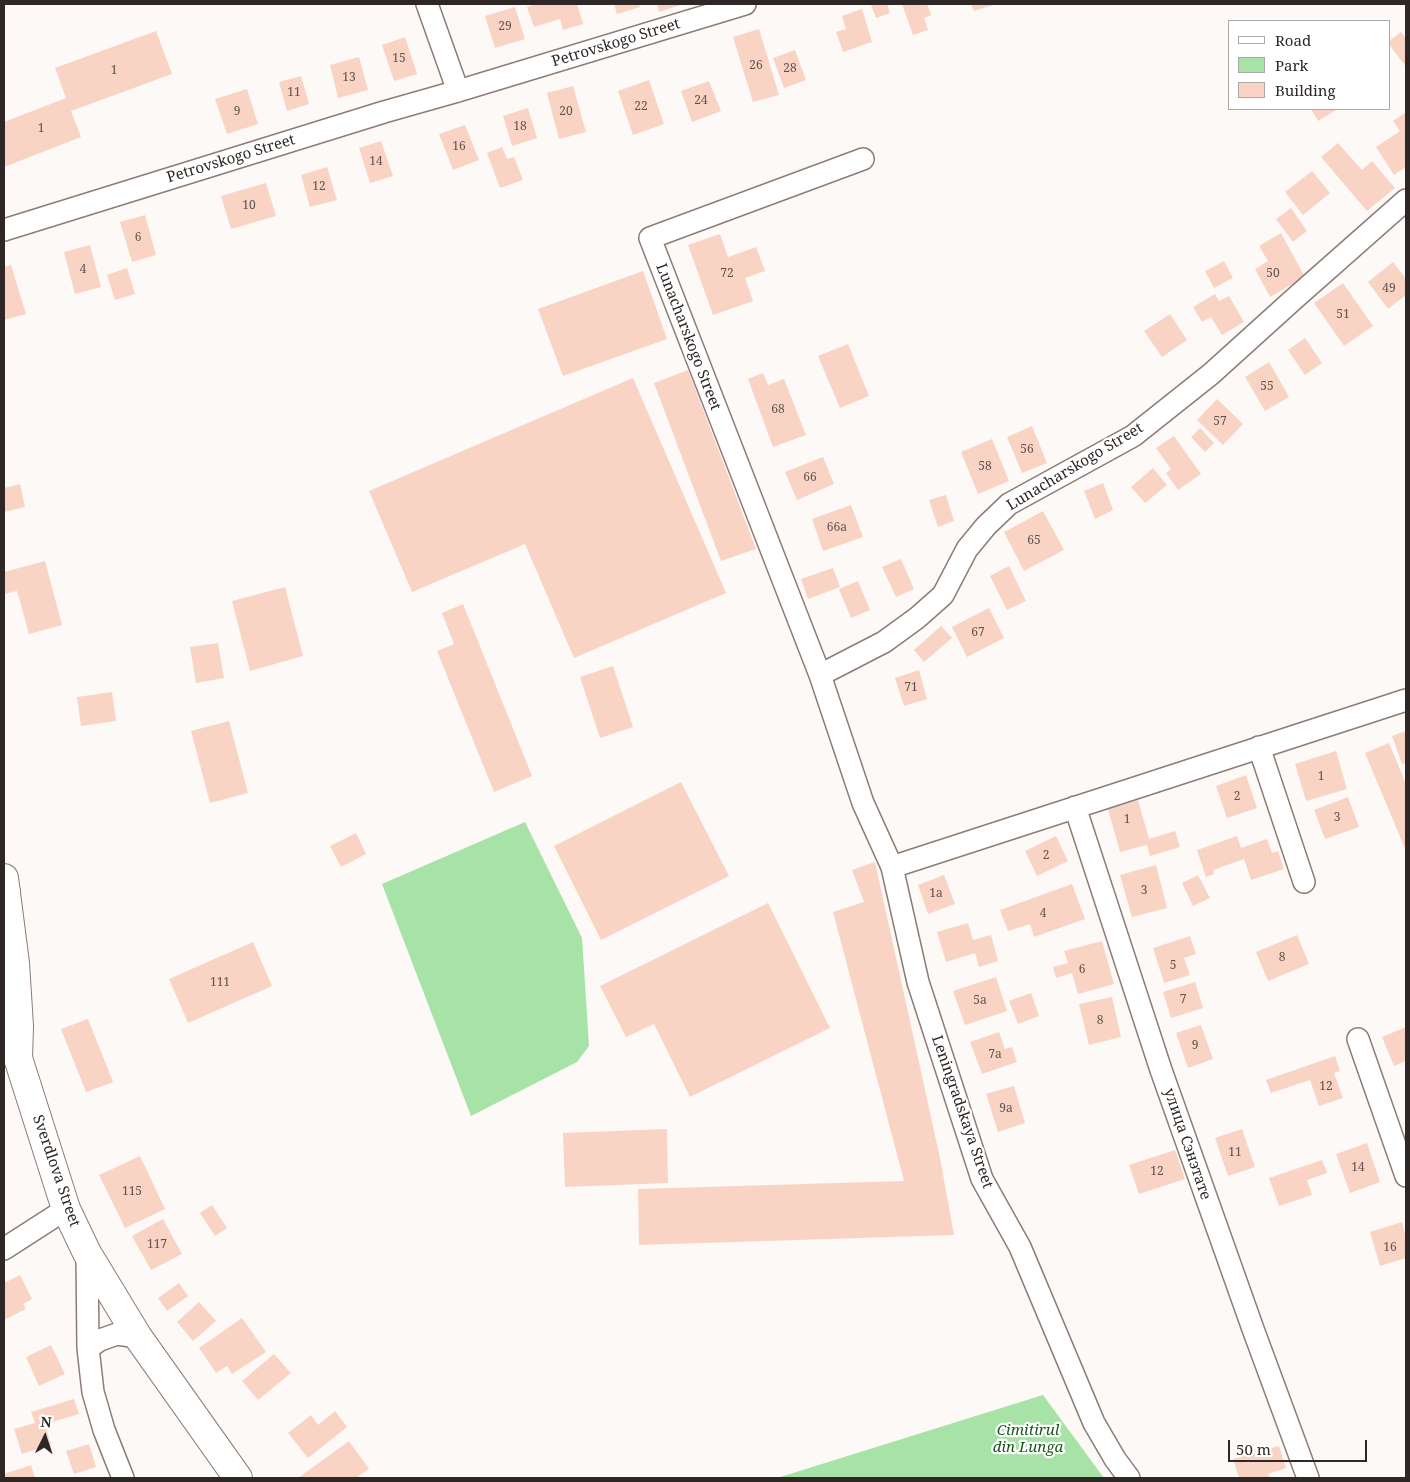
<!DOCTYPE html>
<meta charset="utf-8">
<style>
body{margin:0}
#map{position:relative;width:1410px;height:1482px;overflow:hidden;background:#fcf9f7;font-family:"Noto Serif",serif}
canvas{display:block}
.frame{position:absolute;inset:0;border:5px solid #2e2725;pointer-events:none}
.legend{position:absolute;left:1228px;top:20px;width:162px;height:90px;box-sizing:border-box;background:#fff;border:1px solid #aba9a8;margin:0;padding:6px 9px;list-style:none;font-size:15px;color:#2e2725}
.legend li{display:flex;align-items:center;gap:10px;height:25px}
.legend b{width:25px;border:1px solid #aba9a8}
.north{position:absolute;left:20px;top:1412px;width:50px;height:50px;-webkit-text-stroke:4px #fff;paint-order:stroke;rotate:4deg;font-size:14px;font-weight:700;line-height:20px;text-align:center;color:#2e2725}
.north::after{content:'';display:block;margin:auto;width:18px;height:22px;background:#2e2725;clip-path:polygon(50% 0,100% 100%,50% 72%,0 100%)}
.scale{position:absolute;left:1228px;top:1440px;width:139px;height:22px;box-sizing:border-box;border:2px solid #2e2725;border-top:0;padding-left:6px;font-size:15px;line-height:18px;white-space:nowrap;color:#2e2725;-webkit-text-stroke:4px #fff;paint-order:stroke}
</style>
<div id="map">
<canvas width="1410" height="1482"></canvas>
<div class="frame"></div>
<ul class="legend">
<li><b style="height:6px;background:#fff"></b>Road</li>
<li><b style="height:14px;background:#a7e2a6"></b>Park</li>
<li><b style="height:14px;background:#f9d4c5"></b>Building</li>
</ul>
<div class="north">N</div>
<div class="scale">50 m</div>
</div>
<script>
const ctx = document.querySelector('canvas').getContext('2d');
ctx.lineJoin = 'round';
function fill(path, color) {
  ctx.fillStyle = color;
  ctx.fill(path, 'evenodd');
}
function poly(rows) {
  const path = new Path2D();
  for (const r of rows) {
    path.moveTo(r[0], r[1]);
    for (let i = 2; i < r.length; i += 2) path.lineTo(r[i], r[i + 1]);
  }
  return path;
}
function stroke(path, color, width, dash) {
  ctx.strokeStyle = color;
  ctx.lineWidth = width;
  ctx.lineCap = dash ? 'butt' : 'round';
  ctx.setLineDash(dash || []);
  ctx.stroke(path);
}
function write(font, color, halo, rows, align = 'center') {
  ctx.font = font + ' "Noto Serif",serif';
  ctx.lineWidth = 4.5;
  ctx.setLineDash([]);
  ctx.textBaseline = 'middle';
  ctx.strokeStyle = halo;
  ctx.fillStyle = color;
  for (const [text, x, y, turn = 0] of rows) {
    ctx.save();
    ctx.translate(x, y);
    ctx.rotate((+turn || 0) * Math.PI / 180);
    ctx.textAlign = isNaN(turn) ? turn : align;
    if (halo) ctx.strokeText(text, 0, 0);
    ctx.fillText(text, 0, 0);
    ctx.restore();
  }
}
const green = poly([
 [525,822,582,938,589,1046,577,1062,471,1116,382,884],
 [1043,1395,1104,1478,777,1478,902,1439]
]);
const building = poly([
 [536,4,577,4,583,24,563,30,560,19,534,27,527,7],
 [614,4,639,4,640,7,617,14],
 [657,4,684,4,659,12],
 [875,4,887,4,890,13,876,18,871,5],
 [902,4,927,4,931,15,924,18,928,30,913,35],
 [971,4,997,4,974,11],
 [515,7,525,39,495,48,485,16],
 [862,9,872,42,843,52,836,32,846,29,842,16],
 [759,29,779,95,753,102,733,37],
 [156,31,172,74,71,111,81,137,4,167,4,122,66,98,55,68],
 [1401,32,1406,38,1406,67,1389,44,1389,41],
 [405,37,417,74,394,81,382,45],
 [795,50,806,80,784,88,773,58],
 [359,57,368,90,338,98,330,65],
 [301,76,309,104,287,111,279,82],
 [649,80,664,124,633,135,618,91],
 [709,81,721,111,692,122,681,91],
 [573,86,586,132,559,139,547,93],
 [247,89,258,124,227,134,215,99],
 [528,108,537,138,512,146,503,116],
 [1311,109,1338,109,1318,121],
 [1406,112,1406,167,1394,175,1376,147,1400,131,1393,121],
 [465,125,479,160,453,170,439,134],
 [381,141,393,176,370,183,359,148],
 [1338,143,1362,170,1372,161,1395,188,1367,211,1321,157],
 [502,147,507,159,514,157,523,180,500,188,487,153],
 [327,167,337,200,310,207,301,175],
 [1312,171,1330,193,1303,215,1285,192],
 [266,183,276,216,231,229,221,196],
 [1291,208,1307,231,1293,242,1276,219],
 [145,215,156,255,132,262,120,222],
 [1281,233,1305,277,1270,297,1255,269,1268,261,1259,246],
 [720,234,728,257,756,247,765,271,745,278,753,301,713,315,688,245],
 [90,245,101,287,75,294,64,252],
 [1224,261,1233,278,1214,288,1205,271],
 [1393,262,1406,279,1406,295,1388,309,1368,282],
 [11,265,26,314,4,320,4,267],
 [127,268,135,294,115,300,107,275],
 [643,271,667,339,563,376,538,309],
 [1343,283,1373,326,1344,346,1314,303],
 [1215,294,1219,301,1229,296,1244,322,1222,335,1211,317,1202,322,1193,307],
 [1170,314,1187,340,1162,357,1144,331],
 [1305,338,1322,363,1305,375,1288,350],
 [848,344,869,396,840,408,818,356],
 [1269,362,1289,397,1265,411,1245,377],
 [688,370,756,549,721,561,654,383],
 [763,373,768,385,784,379,806,435,773,447,748,379],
 [633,378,726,593,574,658,525,544,412,592,369,491],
 [1217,399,1243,424,1223,445,1197,420],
 [1032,426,1047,463,1022,473,1007,437],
 [1200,428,1214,443,1205,452,1191,437],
 [1174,436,1201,474,1178,490,1166,473,1171,469,1156,448],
 [992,439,1009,481,978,494,961,452],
 [823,457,834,484,797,500,785,472],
 [1153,468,1167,485,1145,503,1131,487],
 [1103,483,1113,510,1095,519,1084,491],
 [20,484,25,507,4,512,4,488],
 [946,495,954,521,938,527,929,500],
 [851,505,863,537,823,551,812,519],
 [1043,511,1064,550,1024,571,1004,532],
 [901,559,914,589,896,597,882,567],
 [45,561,62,625,29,634,17,591,4,594,4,572],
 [1009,566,1026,601,1007,610,990,576],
 [833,568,840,587,808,599,801,579],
 [858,581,870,610,851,618,839,589],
 [285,587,303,656,250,671,232,601],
 [463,604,532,776,494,792,437,651,454,644,442,613],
 [989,608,1004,638,967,657,952,627],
 [941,626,952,638,924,662,914,650],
 [218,643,224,678,196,683,190,647],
 [613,666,633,727,600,738,580,677],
 [919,670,927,699,904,706,895,678],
 [112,692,116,721,81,726,77,697],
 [229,721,248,793,210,803,191,731],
 [1406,731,1406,763,1402,764,1392,736],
 [1389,743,1406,784,1406,851,1365,753],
 [1336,751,1347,789,1306,801,1295,764],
 [1246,775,1257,808,1227,818,1216,786],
 [681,782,729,876,601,940,554,846],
 [1348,797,1359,827,1325,839,1314,810],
 [1138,800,1149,839,1175,831,1180,847,1150,856,1147,845,1120,852,1108,809],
 [356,833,366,854,341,867,330,846],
 [1056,836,1068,861,1037,876,1025,851],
 [1237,836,1241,848,1267,839,1272,853,1278,851,1284,869,1251,880,1244,859,1213,870,1214,874,1206,877,1197,850],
 [875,862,940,1158,954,1235,639,1245,638,1189,904,1181,833,912,864,902,852,870],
 [1156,865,1167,908,1132,917,1120,875],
 [944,875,955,904,928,914,918,885],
 [1198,875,1210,898,1193,906,1182,883],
 [1072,884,1085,919,1034,937,1030,924,1008,931,1000,910],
 [768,903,830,1028,690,1097,654,1024,626,1037,600,986],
 [968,923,973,940,991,935,998,961,979,967,975,953,946,962,937,932],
 [1297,935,1309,964,1268,981,1256,952],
 [1190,936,1196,954,1184,958,1190,975,1164,983,1153,948],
 [1102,941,1114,984,1078,994,1072,973,1056,978,1053,967,1068,963,1064,951],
 [253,942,272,986,188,1023,169,979],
 [996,977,1007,1011,965,1025,953,991],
 [1195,982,1203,1008,1171,1018,1163,992],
 [1031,993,1039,1016,1018,1024,1009,1001],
 [1112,997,1121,1037,1089,1045,1079,1004],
 [88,1019,113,1082,86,1092,61,1029],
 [1201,1025,1213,1059,1188,1068,1176,1033],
 [1406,1027,1406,1061,1394,1066,1382,1037],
 [999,1032,1005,1049,1012,1047,1017,1062,982,1074,970,1042],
 [1335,1056,1340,1071,1334,1073,1343,1098,1319,1106,1310,1080,1271,1093,1266,1080],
 [1014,1086,1025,1123,998,1132,986,1094],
 [667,1129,668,1183,565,1187,563,1133],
 [1242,1129,1255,1167,1228,1176,1215,1138],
 [1367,1143,1380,1182,1350,1193,1336,1154],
 [1175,1150,1185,1179,1139,1194,1129,1165],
 [140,1156,165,1209,125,1228,99,1175],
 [1322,1160,1327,1173,1307,1180,1312,1195,1279,1206,1269,1178],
 [212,1205,227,1228,215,1236,200,1213],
 [163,1219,182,1254,151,1270,132,1236],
 [1402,1222,1406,1238,1406,1258,1380,1266,1370,1232],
 [20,1275,32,1299,23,1304,26,1309,4,1320,4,1283],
 [179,1283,188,1296,167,1311,158,1298],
 [199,1302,216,1321,193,1341,177,1322],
 [242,1318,266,1352,232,1374,227,1366,216,1373,199,1348],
 [51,1345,65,1374,39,1386,26,1357],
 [274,1354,291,1373,258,1400,242,1381],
 [74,1399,79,1414,45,1424,51,1445,22,1454,14,1429,35,1423,31,1412],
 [335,1411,347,1427,308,1458,288,1433,311,1415,318,1425],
 [349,1441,369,1469,356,1478,298,1478],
 [89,1444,96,1467,74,1474,66,1451],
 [1279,1446,1286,1468,1268,1474,1270,1478,1239,1478,1233,1459],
 [31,1465,35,1478,4,1478,4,1474]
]);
const street = poly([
 [427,4,458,91],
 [863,159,650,238,820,675,863,803,892,867,918,982,982,1179,1020,1247,1094,1423,1115,1459,1129,1478],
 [4,230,384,112,458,91,745,4],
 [820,675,884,642,917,618,943,595,967,549,986,526,1009,504,1133,436,1211,374,1294,299,1406,200],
 [1259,747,1304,882],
 [1075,807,1161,1070,1253,1329,1308,1478],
 [892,867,1406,700],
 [1358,1039,1406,1176],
 [4,1249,66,1209],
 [87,1253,88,1348,93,1392,104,1430,123,1478],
 [88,1348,100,1340,117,1334,138,1337]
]);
const secondary = poly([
 [4,878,15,963,19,1026,18,1058]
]);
const highway = poly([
 [4,893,6,892],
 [4,1023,18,1058,66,1209,87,1253,138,1337,238,1478]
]);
const numberNames = [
 ["29",505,27],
 ["15",399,59],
 ["26",756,66],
 ["28",790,69],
 ["1",114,71],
 ["13",349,78],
 ["11",294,93],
 ["24",701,101],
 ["22",641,107],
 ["9",237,112],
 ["20",566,112],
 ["18",520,127],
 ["1",41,129],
 ["16",459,147],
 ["14",376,162],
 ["12",319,187],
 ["10",249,206],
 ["6",138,238],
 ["4",83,270],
 ["72",727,274],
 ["50",1273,274],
 ["49",1389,289],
 ["51",1343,315],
 ["55",1267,387],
 ["68",778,410],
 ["57",1220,422],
 ["56",1027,450],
 ["58",985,467],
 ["66",810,478],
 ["66а",837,528],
 ["65",1034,541],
 ["67",978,633],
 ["71",911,688],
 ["1",1321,777],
 ["2",1237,797],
 ["3",1337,818],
 ["1",1127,820],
 ["2",1046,856],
 ["3",1144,891],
 ["1а",936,894],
 ["4",1043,914],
 ["8",1282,958],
 ["5",1173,966],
 ["6",1082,970],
 ["111",220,983],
 ["7",1183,1000],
 ["5а",980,1001],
 ["8",1100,1021],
 ["9",1195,1046],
 ["7а",995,1055],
 ["12",1326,1087],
 ["9а",1006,1109],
 ["11",1235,1153],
 ["14",1358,1168],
 ["12",1157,1172],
 ["115",132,1192],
 ["117",157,1245],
 ["16",1390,1248]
];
const streetNames = [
 ["Petrovskogo Street",616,43,-17],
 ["Petrovskogo Street",231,159,-17],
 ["Lunacharskogo Street",688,337,69],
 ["Lunacharskogo Street",1075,467,-31],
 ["Leningradskaya Street",962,1112,71],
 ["улица Сэнэтате",1187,1144,71],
 ["Sverdlova Street",56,1171,71]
];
const parkNames = [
 ["Cimitirul",1028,1431],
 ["din Lunga",1028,1448]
];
fill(green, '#a7e2a6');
fill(building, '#f9d4c5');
stroke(street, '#8d7c76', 24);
stroke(secondary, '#8d7c76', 30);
stroke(highway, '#8d7c76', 30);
stroke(street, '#fff', 21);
stroke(secondary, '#fff', 28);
stroke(highway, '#fff', 28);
write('12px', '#61524d', null, numberNames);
write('15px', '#2e2725', '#fff', streetNames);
write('italic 15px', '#145819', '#fff', parkNames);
</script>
